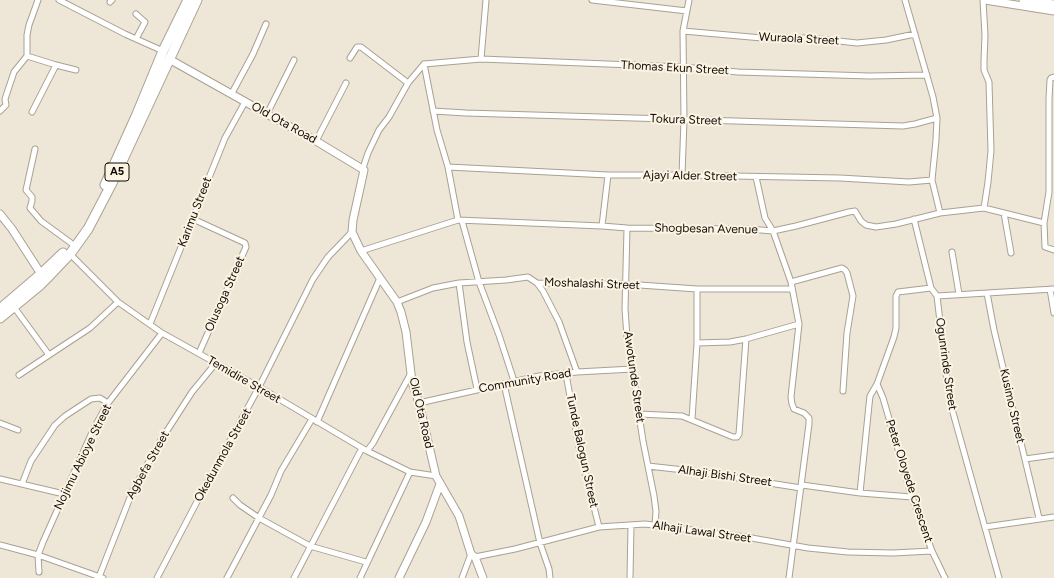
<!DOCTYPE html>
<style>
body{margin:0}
canvas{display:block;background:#eee6d6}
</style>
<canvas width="1054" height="578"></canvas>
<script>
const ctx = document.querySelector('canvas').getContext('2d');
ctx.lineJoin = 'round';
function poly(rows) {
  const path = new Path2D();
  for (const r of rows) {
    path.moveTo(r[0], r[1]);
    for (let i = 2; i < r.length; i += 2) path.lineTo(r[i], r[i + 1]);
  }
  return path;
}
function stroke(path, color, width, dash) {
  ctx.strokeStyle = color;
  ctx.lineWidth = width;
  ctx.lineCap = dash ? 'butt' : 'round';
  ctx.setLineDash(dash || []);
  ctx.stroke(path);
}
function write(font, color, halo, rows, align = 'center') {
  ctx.font = font + ' Figtree,sans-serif';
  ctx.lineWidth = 4;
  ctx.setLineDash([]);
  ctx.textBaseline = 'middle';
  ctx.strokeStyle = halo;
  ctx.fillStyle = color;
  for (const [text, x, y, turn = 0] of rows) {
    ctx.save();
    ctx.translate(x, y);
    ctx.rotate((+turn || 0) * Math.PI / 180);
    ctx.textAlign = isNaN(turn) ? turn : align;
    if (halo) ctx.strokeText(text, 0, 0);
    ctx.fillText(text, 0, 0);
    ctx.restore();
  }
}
const street = poly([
 [59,0,125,34,163,51],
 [592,0,687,11],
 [905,0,933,97,937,118,936,140,932,180,940,213],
 [983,0,985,35,984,61,984,70,989,82,991,151,988,182,984,208],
 [110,2,112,0],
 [683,31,762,38,811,38,857,43,886,40,915,34],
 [136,39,145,22,136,14],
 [27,56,56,65,76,70],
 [350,58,357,47,361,47,408,83],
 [481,59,486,0],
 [424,64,481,59,683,67,738,72,870,76,927,75],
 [424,64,437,130,448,167,458,220],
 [1054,77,1051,78,1050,80,1049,99,1049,192,1044,223,1045,247,1054,250],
 [232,93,253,54,266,24],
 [0,111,6,105,5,99,14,72,27,56,27,35,29,25,38,0],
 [433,111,466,113,903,126,915,124,937,118],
 [32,112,56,65],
 [267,114,294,60],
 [316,141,346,83],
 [35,149,26,190,32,197,32,201,30,208,41,221,71,243],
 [448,167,608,175,682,175,840,178,909,182,932,180],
 [363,168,368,153,379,130,389,117,408,83,424,64],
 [682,175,684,120,683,31,689,0],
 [756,177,765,218,773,231,791,282,799,324,791,397,792,404,794,409,804,413,809,418,809,424,789,578],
 [1004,213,1011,253],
 [193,219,245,243,246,247,199,353],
 [914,219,931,288,937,296,947,381,952,409,999,578],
 [462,221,479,282,499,335,514,381],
 [602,226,608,175],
 [627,228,625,309,627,337,633,369,637,402,643,441,654,496,656,511,655,526],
 [361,251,458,220,602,226,627,228,748,229,773,231,796,226,849,212,855,211,861,221,866,225,876,227,896,224,940,213,984,208,1044,223],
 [952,252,959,294],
 [70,254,118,302,162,333,259,387,367,451,410,472,436,476],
 [791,282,842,268,845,270,847,273,853,296,847,333,843,391],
 [459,283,467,342,477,389],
 [537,283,543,291,559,322,577,372],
 [1050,289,1054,313],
 [987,293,994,330,1039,518],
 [937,296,1054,289],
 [397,302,433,288,459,283,506,280,528,277,537,283,625,284,697,289,792,289],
 [14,307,49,355,90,328,118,302],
 [150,324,225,138,245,102],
 [697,343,730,342,746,339,799,324],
 [566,374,579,447,599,527],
 [19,375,49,355],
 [504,384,540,543,549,569,550,578],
 [877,384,883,398,912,497,932,551,945,578],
 [419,403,539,376,577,372,633,369],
 [639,414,682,416,733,437,737,437,739,434,746,339],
 [692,419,697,343,697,289],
 [317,422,380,278],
 [0,423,18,430],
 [367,451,373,443,411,373],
 [1025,459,1054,455],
 [648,466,693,471,801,488],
 [0,479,64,494],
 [22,484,31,461,55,425,65,416,91,399,100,398,108,403],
 [802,485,860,493,912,497],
 [860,493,869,405,870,396,877,384,894,337,896,328,896,296,898,292,931,288],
 [233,498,240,505,259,518,310,546,366,562],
 [985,527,1054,517],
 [0,545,38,555,103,578],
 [475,557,515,549,599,527,645,524,746,537,808,548,848,552,893,553,932,551],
 [39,572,38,555,43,542,94,428,108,403,162,333],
 [99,577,133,490,161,440,192,392,215,364],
 [157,578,201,494,259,387,313,279,328,257,352,232],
 [227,578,271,495,281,471,312,419],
 [294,578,362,448],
 [360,578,410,472],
 [462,578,471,554],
 [630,578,631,525]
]);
const secondary = poly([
 [985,0,1054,11],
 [1023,0,1054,4],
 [169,59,267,114,316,141,364,170,353,220,352,232,361,251,397,302,401,312,406,332,412,382,419,403,436,476,459,516,471,554,475,557,483,578],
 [0,214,12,229,41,274],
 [399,578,426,522,440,484]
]);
const highway = poly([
 [105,185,137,114,163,51,188,0],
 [0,309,41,274,63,253],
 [0,318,39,286,51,274,70,254,88,229,111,185,197,0]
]);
const shields = [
 [117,172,24]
];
const shieldNames = [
 ["A5",117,172]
];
const streetNames = [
 ["Wuraola Street",799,39,3],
 ["Thomas Ekun Street",675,68,3],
 ["Tokura Street",686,120,2],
 ["Old Ota Road",284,123,29],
 ["Ajayi Alder Street",690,176,1],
 ["Karimu Street",195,212,-69],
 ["Shogbesan Avenue",706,229,1],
 ["Moshalashi Street",592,284,2],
 ["Olusoga Street",225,294,-66],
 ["Ogunrinde Street",946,364,82],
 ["Awotunde Street",634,377,82],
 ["Temidire Street",244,380,30],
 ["Community Road",525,381,-10],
 ["Kusimo Street",1012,406,77],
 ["Old Ota Road",421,413,77],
 ["Tunde Balogun Street",582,451,78],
 ["Okedunmola Street",223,455,-61],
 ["Nojimu Abioye Street",83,457,-64],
 ["Agbefa Street",148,465,-61],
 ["Alhaji Bishi Street",725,476,8],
 ["Peter Oloyede Crescent",909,481,72],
 ["Alhaji Lawal Street",702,532,8]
];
stroke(street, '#a9a192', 7);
stroke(secondary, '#a9a192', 9);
stroke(highway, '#a9a192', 11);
stroke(street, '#fff', 5);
stroke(secondary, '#fff', 7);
stroke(highway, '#fff', 9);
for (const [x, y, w] of shields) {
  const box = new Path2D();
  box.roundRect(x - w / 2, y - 9, w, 18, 3);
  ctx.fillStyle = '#fcf3e3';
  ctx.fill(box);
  stroke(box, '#0e0b07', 1);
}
write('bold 11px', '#0e0b07', null, shieldNames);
write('12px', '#0e0b07', '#fcf3e3', streetNames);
</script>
